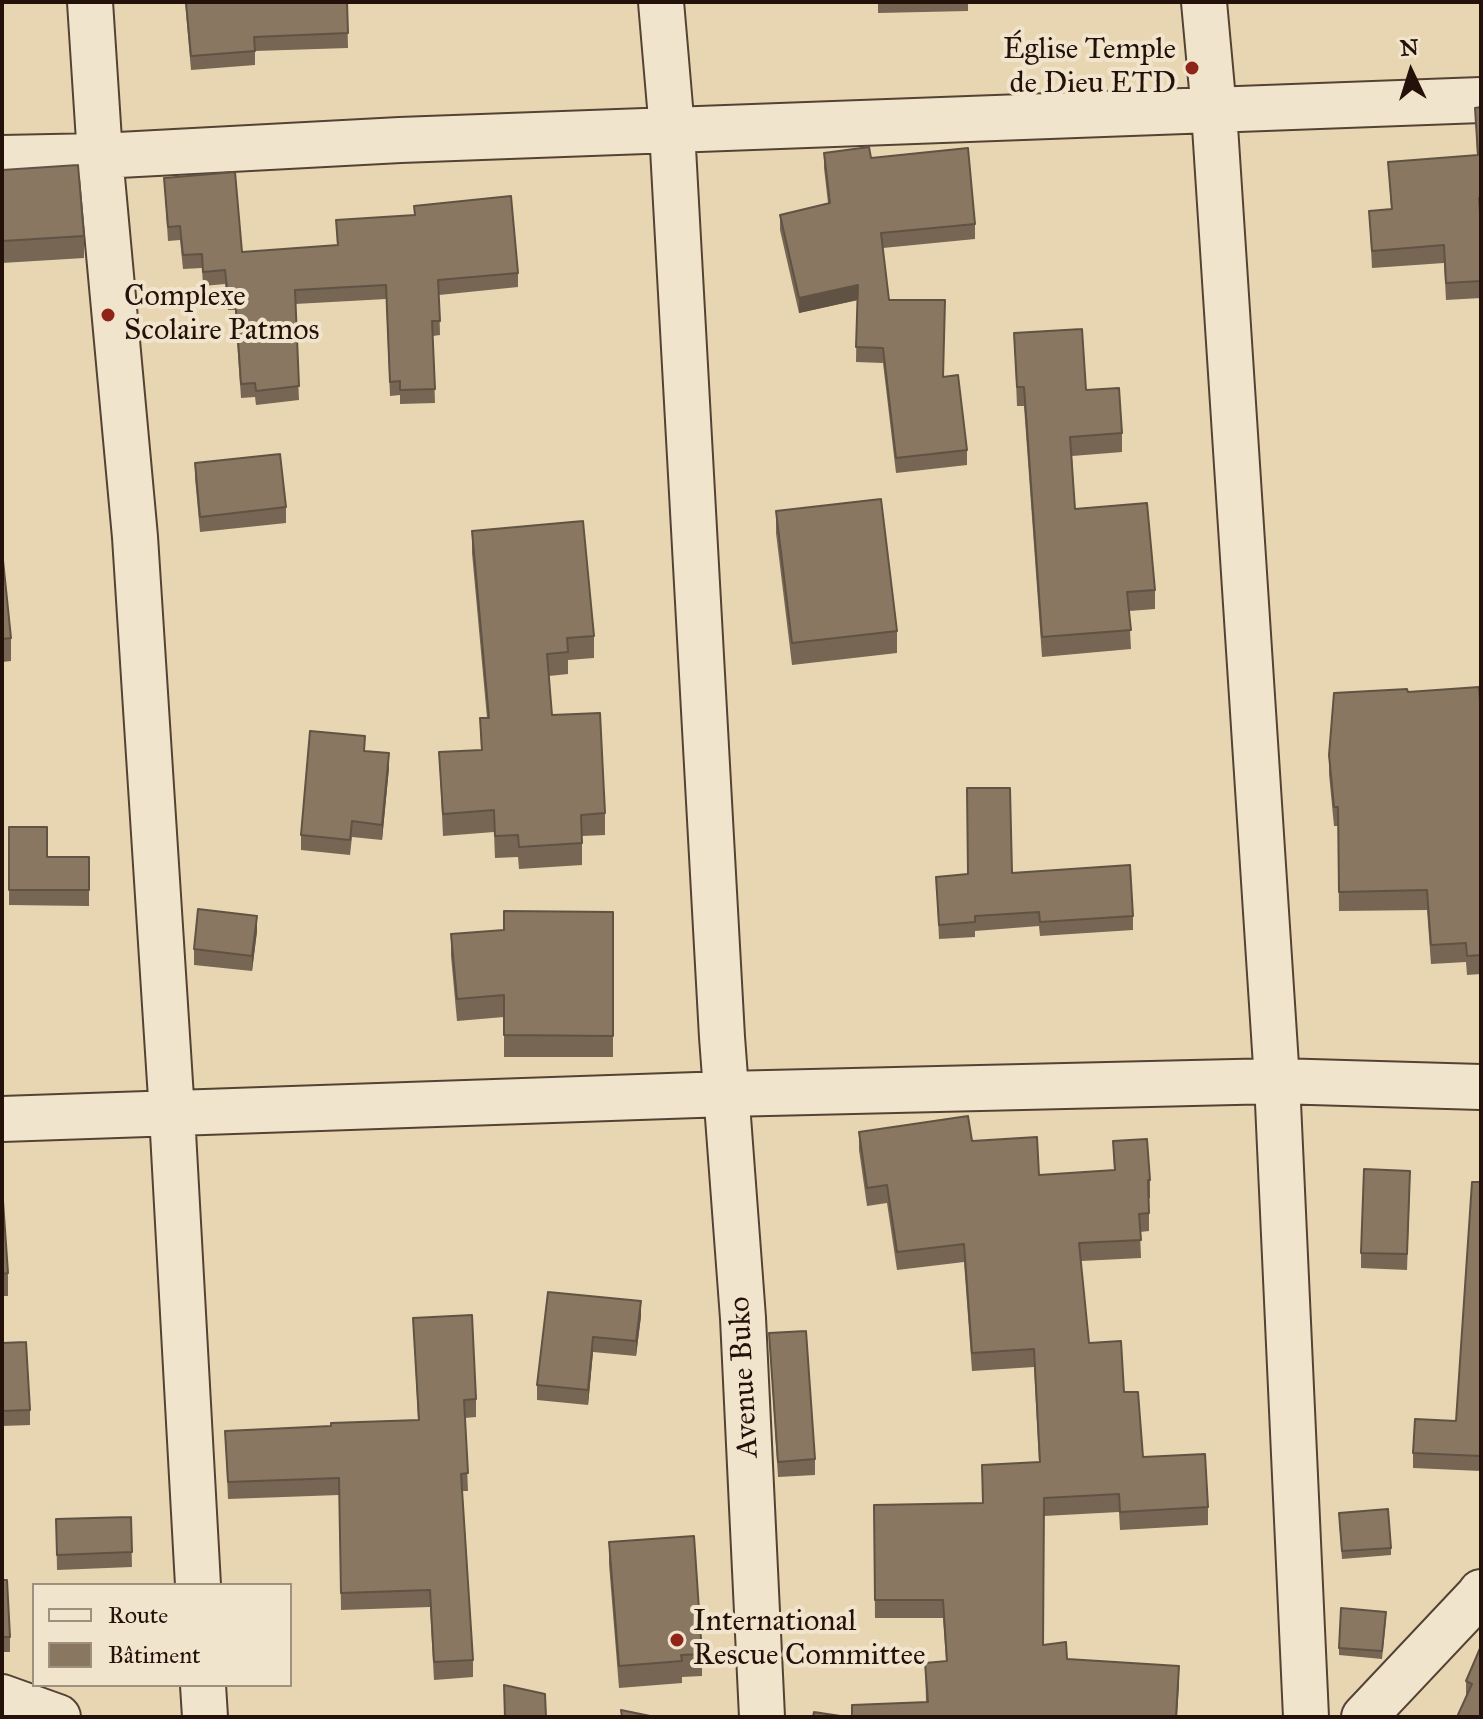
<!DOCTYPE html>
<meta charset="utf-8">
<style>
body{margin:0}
#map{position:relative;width:1483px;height:1719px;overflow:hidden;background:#e8d6b2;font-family:"IM FELL Great Primer",serif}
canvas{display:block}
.frame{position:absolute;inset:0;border:4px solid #23110a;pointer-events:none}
.legend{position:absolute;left:32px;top:1583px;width:260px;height:104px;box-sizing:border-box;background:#f0e4cd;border:2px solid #9e907f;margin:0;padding:10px 14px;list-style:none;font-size:24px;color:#23110a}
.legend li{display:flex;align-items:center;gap:16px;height:40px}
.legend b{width:40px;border:2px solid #9e907f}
.north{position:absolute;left:1371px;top:32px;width:80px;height:80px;-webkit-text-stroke:6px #f0e4cd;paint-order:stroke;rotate:356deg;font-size:22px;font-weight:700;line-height:32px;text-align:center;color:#23110a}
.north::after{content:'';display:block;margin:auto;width:28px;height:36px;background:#23110a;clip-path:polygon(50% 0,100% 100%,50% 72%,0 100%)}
</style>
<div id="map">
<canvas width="1483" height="1719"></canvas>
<div class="frame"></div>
<ul class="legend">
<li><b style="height:10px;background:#f0e4cd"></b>Route</li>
<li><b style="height:22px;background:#897761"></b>Bâtiment</li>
</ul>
<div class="north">N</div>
</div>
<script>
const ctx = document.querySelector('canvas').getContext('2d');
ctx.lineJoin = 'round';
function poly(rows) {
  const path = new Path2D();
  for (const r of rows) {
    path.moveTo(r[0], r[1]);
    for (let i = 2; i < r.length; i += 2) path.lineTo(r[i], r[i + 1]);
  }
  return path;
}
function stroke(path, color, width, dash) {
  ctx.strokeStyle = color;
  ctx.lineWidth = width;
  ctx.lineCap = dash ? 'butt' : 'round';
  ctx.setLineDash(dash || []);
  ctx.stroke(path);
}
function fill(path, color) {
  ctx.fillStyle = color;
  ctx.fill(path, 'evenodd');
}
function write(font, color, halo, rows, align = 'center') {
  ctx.font = font + ' "IM FELL Great Primer",serif';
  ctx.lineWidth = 8;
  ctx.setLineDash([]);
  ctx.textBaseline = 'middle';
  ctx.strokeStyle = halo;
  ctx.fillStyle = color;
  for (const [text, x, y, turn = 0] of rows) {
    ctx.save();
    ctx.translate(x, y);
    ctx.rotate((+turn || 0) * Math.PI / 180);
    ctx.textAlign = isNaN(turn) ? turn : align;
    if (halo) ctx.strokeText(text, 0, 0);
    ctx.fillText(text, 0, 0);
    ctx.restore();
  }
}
const minor = poly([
 [90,2,100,156,135,537,172,1114,198,1585],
 [661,2,672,130,722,1037,743,1318,762,1717],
 [1204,2,1214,111,1277,1081,1306,1717],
 [2,158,100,156,400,140,672,130,1481,100],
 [2,1119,726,1094,1277,1081,1481,1087],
 [203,1685,205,1717],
 [2,1697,58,1717],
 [1364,1717,1478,1596,1481,1592]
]);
const wall = poly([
 [185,2,347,2,348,48,255,51,255,65,191,70],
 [878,2,968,2,968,11,878,13],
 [1481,107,1481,298,1446,300,1444,263,1372,268,1369,211,1391,209,1388,162,1477,155,1475,108],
 [824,153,871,158,975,224,975,239,883,248,889,300,943,377,967,450,967,465,896,473,883,363,856,362,857,300,799,313,780,230,780,215,828,203,824,168],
 [2,170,84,236,84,258,2,263],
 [164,178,242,252,337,245,336,220,414,215,414,206,518,273,518,287,439,295,440,335,433,336,435,403,400,404,400,395,390,396,386,299,295,304,299,400,256,405,255,397,241,398,235,310,228,310,225,284,203,286,202,268,183,269,180,240,168,241],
 [1014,333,1086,390,1122,433,1122,452,1072,456,1075,509,1155,590,1155,609,1129,611,1131,649,1042,657,1024,406,1017,406],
 [195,463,286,507,286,523,200,532,195,478],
 [776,511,897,631,897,653,792,665,776,533],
 [472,531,594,636,594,658,568,660,568,674,549,676,552,715,605,813,605,835,582,836,582,865,519,869,518,857,495,858,494,832,443,836,439,752,481,750,480,718,487,718,472,553],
 [2,560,11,638,11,661,2,662],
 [1408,692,1481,717,1481,974,1467,975,1466,962,1431,964,1427,910,1339,911,1338,826,1334,826,1329,774,1329,755],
 [365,751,389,768,382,840,352,837,350,855,301,850,301,835],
 [9,827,47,857,89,857,89,906,9,905],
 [1012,873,1133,916,1133,930,1040,936,1039,926,975,931,975,937,939,939,936,877],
 [613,912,613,1057,504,1057,504,1017,457,1021,451,956,451,934,504,930],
 [257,931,252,971,194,965,194,949],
 [859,1132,972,1141,1039,1175,1114,1170,1113,1141,1150,1180,1150,1198,1149,1198,1149,1231,1140,1232,1141,1258,1081,1261,1089,1343,1124,1392,1143,1457,1208,1507,1208,1525,1120,1530,1119,1512,1044,1516,1043,1645,1067,1659,1179,1684,926,1702,925,1663,946,1661,943,1618,875,1618,874,1505,983,1503,982,1465,1039,1462,1034,1367,972,1371,964,1262,897,1270,887,1203,867,1206,859,1150],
 [1481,1182,1481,1471,1413,1468,1413,1453,1456,1421],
 [2,1186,8,1273,8,1296,2,1296],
 [1410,1186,1407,1270,1361,1268,1361,1253],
 [641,1316,636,1356,593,1352,588,1405,537,1400,537,1385,542,1340],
 [413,1318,476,1399,476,1417,465,1418,468,1491,462,1491,473,1660,473,1677,434,1680,430,1607,341,1610,339,1495,228,1499,225,1431,331,1426,418,1420],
 [769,1333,815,1459,815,1475,778,1477],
 [2,1343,30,1410,30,1425,2,1426],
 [131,1517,132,1567,57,1570,56,1519],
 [1339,1521,1391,1548,1391,1555,1342,1559],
 [609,1542,702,1654,702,1676,682,1677,682,1683,619,1688,609,1564],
 [2,1580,10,1637,10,1652,2,1652],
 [1386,1619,1382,1659,1339,1655,1339,1648],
 [1481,1646,1481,1717,1466,1695,1466,1681]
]);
const shadedWall = poly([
 [858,285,858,300,799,313,799,298],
 [389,753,389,768,382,840,382,825],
 [257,916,257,931,252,971,252,956],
 [641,1301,641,1316,636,1356,636,1341],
 [593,1337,593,1352,588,1405,588,1390],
 [1179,1666,1179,1684,1177,1717,1176,1717]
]);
const building = poly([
 [186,2,347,2,348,33,254,37,255,51,191,56,186,2],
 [1481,107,1481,198,1479,198,1481,227,1481,281,1446,283,1444,245,1372,251,1369,211,1392,209,1388,162,1478,155,1475,108,1481,107],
 [869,147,871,158,968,148,975,224,881,233,889,300,945,300,943,377,958,375,967,450,896,458,883,348,856,347,858,285,799,298,780,215,830,203,824,153,869,147],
 [78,165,84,236,2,241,2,170,78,165],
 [235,172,242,252,338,245,336,220,415,215,414,206,511,196,518,273,438,280,440,321,432,321,435,389,400,390,400,381,390,382,386,285,295,290,299,386,256,391,255,383,241,384,235,296,228,296,225,270,203,272,202,254,183,255,180,226,168,227,164,178,235,172],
 [1082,329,1086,390,1119,388,1122,433,1070,437,1075,509,1147,503,1155,590,1127,592,1131,630,1042,637,1024,387,1017,387,1014,333,1082,329],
 [280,454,286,507,200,517,195,463,280,454],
 [881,499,897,631,792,643,776,511,881,499],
 [583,521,594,636,567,638,568,652,547,654,552,715,600,713,605,813,581,815,582,843,519,847,518,835,495,836,494,810,443,814,439,752,482,750,480,718,489,718,472,531,583,521],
 [2,560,3,560,11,638,2,639,2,560],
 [1479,687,1481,717,1481,955,1467,956,1466,943,1431,945,1427,890,1339,892,1338,807,1334,807,1329,755,1334,693,1407,689,1408,692,1479,687],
 [310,731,365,736,364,751,389,753,382,825,352,821,350,840,301,835,310,731],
 [967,788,1010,788,1012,873,1130,865,1133,916,1040,922,1039,912,975,916,975,922,939,925,936,877,968,874,967,788],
 [9,827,47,827,47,857,89,857,89,890,9,890,9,827],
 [198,909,257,916,252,956,194,949,198,909],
 [504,911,613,912,613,1036,504,1035,504,995,457,999,451,934,504,930,504,911],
 [968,1116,972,1141,1037,1137,1039,1175,1115,1170,1113,1141,1147,1139,1150,1180,1148,1180,1149,1213,1139,1214,1141,1240,1079,1243,1089,1343,1121,1341,1124,1392,1138,1392,1143,1457,1205,1454,1208,1507,1120,1512,1119,1494,1044,1498,1043,1645,1066,1642,1067,1659,1179,1666,1176,1717,852,1717,852,1705,928,1702,925,1663,947,1661,943,1600,875,1600,874,1505,983,1503,982,1465,1040,1462,1034,1349,972,1353,964,1244,897,1252,887,1185,867,1188,859,1132,968,1116],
 [1364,1169,1410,1171,1407,1254,1361,1253,1364,1169],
 [1472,1182,1481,1182,1481,1456,1413,1453,1415,1419,1456,1421,1472,1182],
 [2,1186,8,1273,2,1274,2,1186],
 [548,1292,641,1301,636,1341,593,1337,588,1390,537,1385,548,1292],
 [472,1315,476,1399,464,1400,468,1473,461,1474,473,1660,434,1662,430,1590,341,1593,339,1478,228,1482,225,1431,331,1426,331,1423,419,1420,413,1318,472,1315],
 [806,1331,815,1459,778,1462,769,1333,806,1331],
 [26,1342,30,1410,2,1411,2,1343,26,1342],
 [1388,1509,1391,1548,1342,1551,1339,1513,1388,1509],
 [131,1517,132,1552,57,1555,56,1519,131,1517],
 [694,1536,702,1654,681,1655,682,1661,619,1666,609,1542,694,1536],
 [2,1580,7,1580,10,1637,2,1637,2,1580],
 [1341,1608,1386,1612,1382,1651,1339,1648,1341,1608],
 [1481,1646,1481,1717,1457,1717,1472,1684,1466,1681,1481,1646],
 [504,1685,545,1694,546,1717,505,1717,504,1685],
 [621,1710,655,1717,622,1717,621,1710],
 [814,1712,847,1717,813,1717,814,1712]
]);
const markers = [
 [1192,68,8,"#8f2418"],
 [108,315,8,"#8f2418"],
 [677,1640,8,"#8f2418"]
];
const poiNames = [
 ["Église Temple",1176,51,"right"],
 ["de Dieu ETD",1176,85,"right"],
 ["Complexe",124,298],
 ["Scolaire Patmos",124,332],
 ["International",693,1623],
 ["Rescue Committee",693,1657]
];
const streetNames = [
 ["Avenue Buko",745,1377,-93]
];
stroke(minor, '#544234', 48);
stroke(minor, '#f0e4cd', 44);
fill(wall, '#766653');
fill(shadedWall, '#605344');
fill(building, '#897761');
stroke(building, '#605344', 2);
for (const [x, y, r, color] of markers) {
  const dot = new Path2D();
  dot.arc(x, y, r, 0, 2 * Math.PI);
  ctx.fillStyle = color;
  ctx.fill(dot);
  stroke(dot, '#f0e4cd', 3);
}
write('30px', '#23110a', '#f0e4cd', poiNames, 'left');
write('30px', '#23110a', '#f0e4cd', streetNames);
</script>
